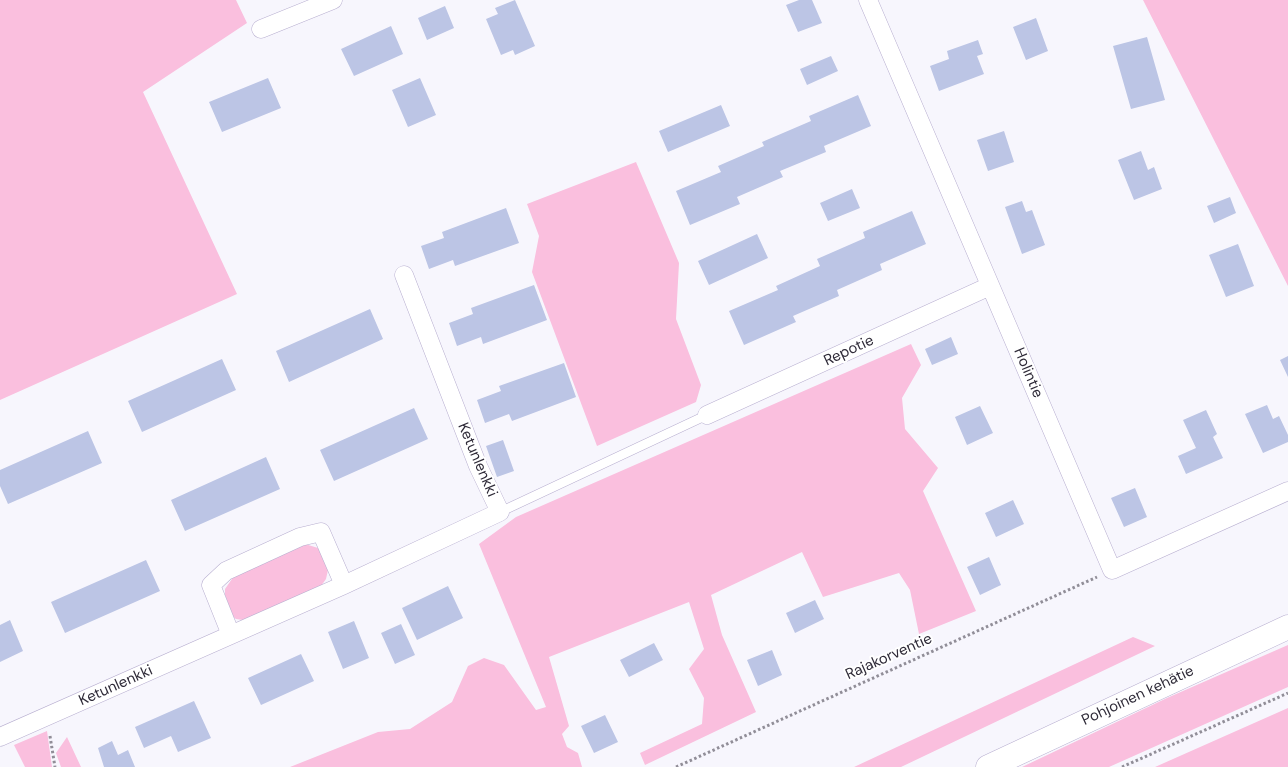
<!DOCTYPE html>
<meta charset="utf-8">
<style>
body{margin:0}
canvas{display:block;background:#f7f6fd}
</style>
<canvas width="1288" height="767"></canvas>
<script>
const ctx = document.querySelector('canvas').getContext('2d');
ctx.lineJoin = 'round';
function fill(path, color) {
  ctx.fillStyle = color;
  ctx.fill(path, 'evenodd');
}
function poly(rows) {
  const path = new Path2D();
  for (const r of rows) {
    path.moveTo(r[0], r[1]);
    for (let i = 2; i < r.length; i += 2) path.lineTo(r[i], r[i + 1]);
  }
  return path;
}
function stroke(path, color, width, dash) {
  ctx.strokeStyle = color;
  ctx.lineWidth = width;
  ctx.lineCap = dash ? 'butt' : 'round';
  ctx.setLineDash(dash || []);
  ctx.stroke(path);
}
function write(font, color, halo, rows, align = 'center') {
  ctx.font = font + ' "DM Sans",sans-serif';
  ctx.lineWidth = 4;
  ctx.setLineDash([]);
  ctx.textBaseline = 'middle';
  ctx.strokeStyle = halo;
  ctx.fillStyle = color;
  for (const [text, x, y, turn = 0] of rows) {
    ctx.save();
    ctx.translate(x, y);
    ctx.rotate((+turn || 0) * Math.PI / 180);
    ctx.textAlign = isNaN(turn) ? turn : align;
    if (halo) ctx.strokeText(text, 0, 0);
    ctx.fillText(text, 0, 0);
    ctx.restore();
  }
}
const green = poly([
 [0,0,236,0,247,23,143,92,237,294,0,400],
 [1143,0,1288,0,1288,286],
 [636,162,679,263,676,319,701,385,696,402,597,446,532,272,539,236,527,204],
 [911,344,921,365,902,398,905,429,938,468,923,491,976,611,919,634,910,590,899,573,823,597,802,552,711,595,722,635,756,712,645,765,640,753,702,724,704,698,689,669,704,649,689,602,549,657,569,726,562,734,567,747,578,753,582,767,290,767,378,732,410,729,452,702,468,666,484,658,504,665,536,710,546,707,479,544,516,517],
 [305,544,318,548,325,559,328,570,326,579,321,586,243,620,236,619,232,616,225,595,225,589,234,576],
 [1133,637,1155,646,901,767,854,767],
 [1288,645,1288,687,1109,767,1022,767,1167,698],
 [1288,708,1288,767,1155,767],
 [47,731,52,767,25,767,14,745],
 [67,737,81,767,61,767,56,753]
]);
const building = poly([
 [515,0,535,46,515,55,513,50,501,55,486,19,498,14,495,8],
 [799,0,812,0,822,23,798,32,786,5],
 [445,6,454,28,427,40,418,18],
 [1036,18,1048,51,1026,60,1013,27],
 [391,26,403,54,354,76,341,49],
 [1147,37,1165,100,1131,109,1113,46],
 [978,40,983,54,977,56,984,74,939,91,930,66,949,59,947,51],
 [831,56,838,71,807,85,800,69],
 [268,78,281,108,222,132,209,102],
 [420,78,436,115,408,127,392,90],
 [858,95,871,126,824,146,826,152,780,171,783,177,737,197,740,204,690,225,676,191,721,172,718,166,764,146,762,142,811,121,809,116],
 [721,105,730,126,668,152,659,131],
 [1004,131,1014,162,988,171,977,140],
 [1141,151,1148,170,1154,167,1162,189,1134,200,1118,160],
 [852,189,860,208,828,221,820,203],
 [1230,197,1236,213,1214,223,1207,206],
 [1022,201,1026,212,1032,210,1045,245,1022,254,1005,207],
 [506,208,519,243,455,266,453,260,429,269,421,246,444,238,442,232],
 [912,211,926,244,880,264,882,270,837,290,839,296,793,316,796,322,744,345,729,311,778,290,776,286,820,266,817,259,865,238,863,232],
 [757,234,768,258,709,285,698,261],
 [1238,244,1254,286,1226,297,1209,255],
 [534,285,547,320,483,344,481,337,457,346,449,323,473,314,471,308],
 [370,309,383,339,289,382,276,351],
 [951,337,958,354,932,365,925,349],
 [1288,356,1288,377,1280,360],
 [222,359,236,390,142,432,128,401],
 [564,363,576,397,512,421,509,414,485,423,477,400,501,391,499,386],
 [1267,405,1273,419,1279,416,1288,435,1288,442,1263,453,1245,414],
 [980,406,993,433,967,445,955,417],
 [414,408,428,439,334,481,320,450],
 [1206,410,1217,434,1213,437,1223,458,1186,474,1178,456,1196,448,1183,420],
 [88,431,102,463,8,504,0,486,0,470],
 [503,440,514,471,497,477,486,446],
 [266,457,280,489,185,531,171,500],
 [1135,488,1147,517,1124,527,1111,498],
 [1013,500,1024,524,996,537,985,513],
 [989,557,1001,585,980,595,967,567],
 [146,560,160,591,65,633,51,602],
 [448,586,463,618,417,640,402,608],
 [815,600,824,619,795,633,786,613],
 [10,620,23,651,0,662,0,625],
 [354,621,369,658,343,669,328,632],
 [401,624,415,655,395,664,381,633],
 [654,643,663,660,629,677,620,660],
 [772,650,782,675,758,686,747,660],
 [301,654,314,681,261,705,248,678],
 [194,701,211,738,178,752,171,736,144,748,135,727],
 [605,715,618,742,594,753,581,726],
 [112,741,118,755,128,750,135,767,104,767,98,748]
]);
const path = poly([
 [50,736,55,767],
 [676,767,1097,577],
 [1122,767,1288,693]
]);
const service = poly([
 [500,512,707,415]
]);
const minor = poly([
 [868,0,1112,570,1288,491],
 [261,29,333,0],
 [707,415,990,286],
 [231,635,211,585,226,571,300,537,321,532,344,585],
 [0,737,344,585,500,512,478,466,404,275]
]);
const secondary = poly([
 [988,767,1288,627]
]);
const streetNames = [
 ["Repotie",849,351,-25],
 ["Holintie",1028,373,67],
 ["Ketunlenkki",477,460,67],
 ["Rajakorventie",889,657,-24],
 ["Ketunlenkki",116,686,-24],
 ["Pohjoinen kehätie",1138,696,-25]
];
fill(green, '#fabfde');
fill(building, '#bcc5e5');
stroke(service, '#b8afd0', 10);
stroke(minor, '#b8afd0', 19);
stroke(secondary, '#b8afd0', 25);
stroke(path, '#918e98', 3, [2.5, 2.5]);
stroke(service, '#fff', 9);
stroke(minor, '#fff', 18);
stroke(secondary, '#fff', 24);
write('15px', '#2f2b38', '#fff', streetNames);
</script>
